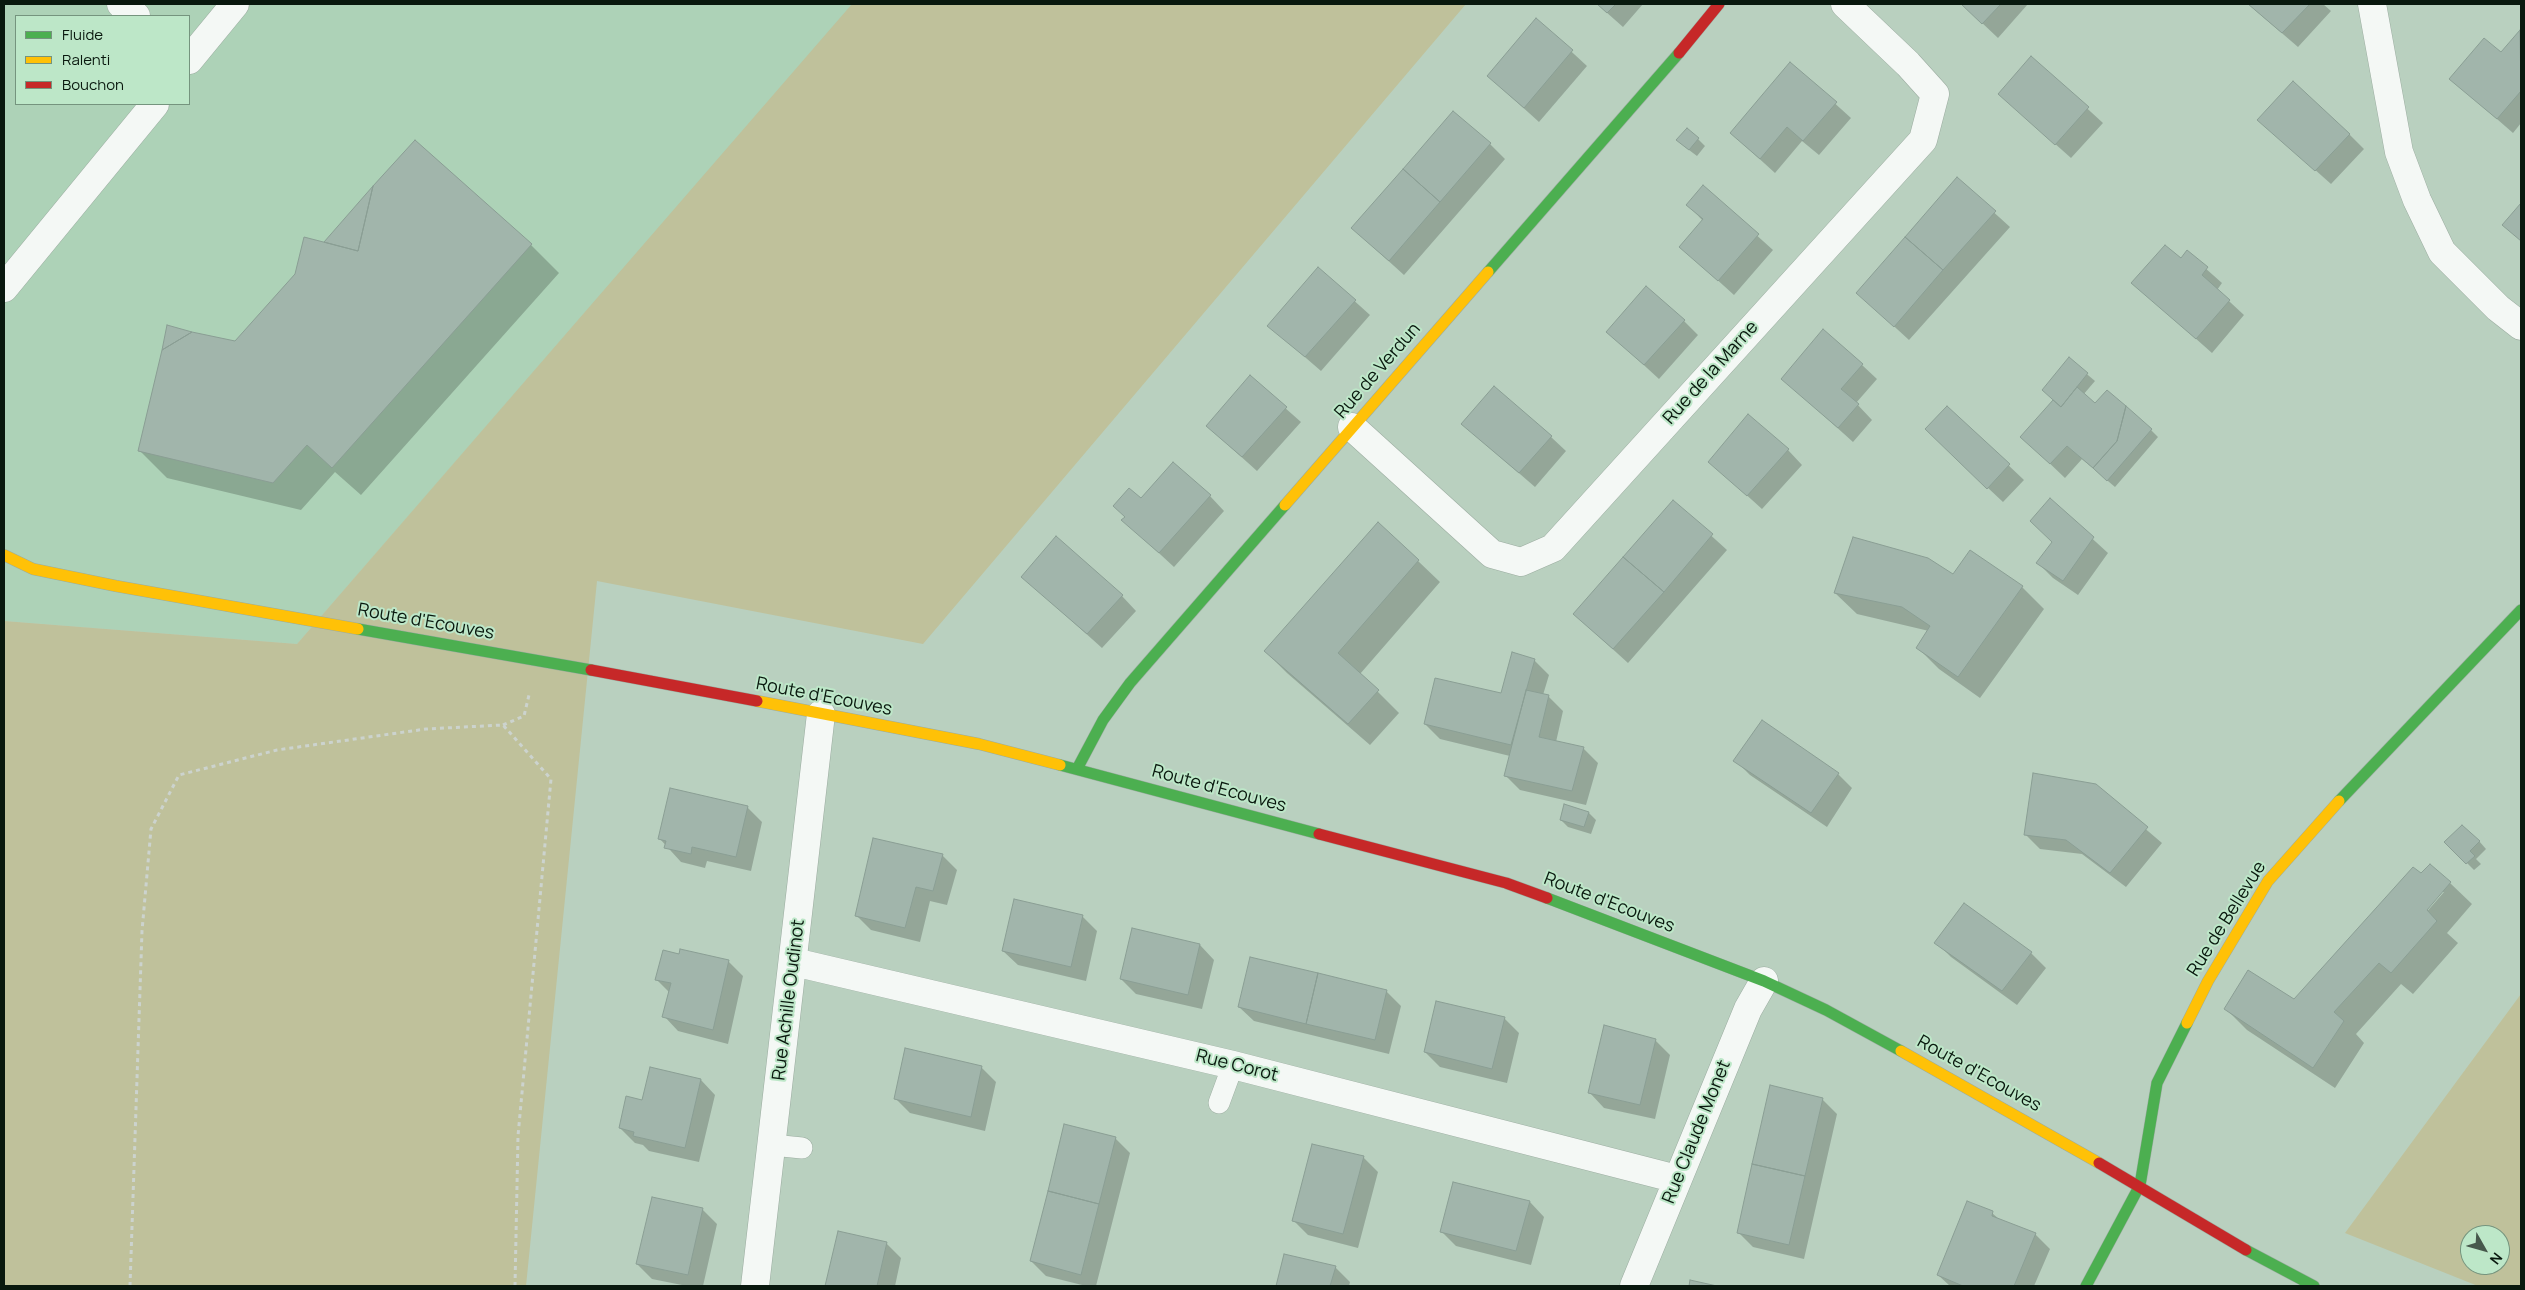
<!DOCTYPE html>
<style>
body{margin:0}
#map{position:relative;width:2525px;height:1290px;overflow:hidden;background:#b9d0bf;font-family:Manrope,sans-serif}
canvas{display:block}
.frame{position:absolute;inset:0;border:5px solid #09180e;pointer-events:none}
.legend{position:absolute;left:15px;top:15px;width:175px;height:90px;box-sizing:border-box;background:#bde7c8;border:1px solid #75947e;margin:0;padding:6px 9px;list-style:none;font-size:15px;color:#09180e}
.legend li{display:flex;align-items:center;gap:10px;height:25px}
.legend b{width:25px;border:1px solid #75947e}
.north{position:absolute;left:2460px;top:1225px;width:50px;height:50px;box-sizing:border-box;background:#bde7c8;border:1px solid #75947e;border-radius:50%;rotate:128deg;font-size:14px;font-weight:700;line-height:20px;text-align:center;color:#09180e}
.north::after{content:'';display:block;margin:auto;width:18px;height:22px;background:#47584c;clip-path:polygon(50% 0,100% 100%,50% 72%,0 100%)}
</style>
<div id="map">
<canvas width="2525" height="1290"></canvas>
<div class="frame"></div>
<ul class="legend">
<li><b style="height:6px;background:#4caf50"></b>Fluide</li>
<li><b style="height:6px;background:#ffc107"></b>Ralenti</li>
<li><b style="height:6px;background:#c62828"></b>Bouchon</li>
</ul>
<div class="north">N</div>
</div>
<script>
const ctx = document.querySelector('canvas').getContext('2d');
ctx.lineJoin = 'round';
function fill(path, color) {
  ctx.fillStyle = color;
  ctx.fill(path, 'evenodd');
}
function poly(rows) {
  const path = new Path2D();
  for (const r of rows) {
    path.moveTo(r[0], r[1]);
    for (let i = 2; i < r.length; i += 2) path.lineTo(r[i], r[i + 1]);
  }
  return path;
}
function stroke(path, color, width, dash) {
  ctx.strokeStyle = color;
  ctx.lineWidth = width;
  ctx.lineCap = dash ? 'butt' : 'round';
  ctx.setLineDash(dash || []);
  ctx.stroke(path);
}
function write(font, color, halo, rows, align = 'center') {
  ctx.font = font + ' Manrope,sans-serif';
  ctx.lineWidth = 4;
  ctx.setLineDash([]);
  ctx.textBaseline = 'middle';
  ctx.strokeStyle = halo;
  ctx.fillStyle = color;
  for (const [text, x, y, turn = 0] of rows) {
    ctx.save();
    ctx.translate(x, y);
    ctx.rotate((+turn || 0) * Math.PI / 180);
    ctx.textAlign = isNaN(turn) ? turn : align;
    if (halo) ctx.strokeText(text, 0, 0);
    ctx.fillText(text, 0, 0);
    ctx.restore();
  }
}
const built = poly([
 [4,4,855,4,297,644,4,621],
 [16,16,189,16,189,104,16,104]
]);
const green = poly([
 [852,4,1466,4,923,644,597,581,526,1286,4,1286,4,621,297,644],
 [2521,994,2521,1286,2478,1286,2345,1233],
 [2470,1235,2500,1235,2500,1265,2470,1265]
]);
const shadow = poly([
 [1597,4,1643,4,1623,27],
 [1962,4,2028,4,1998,38],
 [2248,4,2323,4,2331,11,2298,47],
 [1536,19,1587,66,1539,122,1488,76],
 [2521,32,2521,123,2513,133,2451,79,2501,53],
 [2031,57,2103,123,2071,158,1999,94],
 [1790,63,1851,118,1819,155,1802,141,1775,173,1731,133],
 [2259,120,2349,134,2364,149,2331,184],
 [1698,139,1705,146,1697,156,1685,147],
 [415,142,531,245,559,273,361,495,335,472,301,510,167,478,139,450,328,245,325,242],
 [1490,144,1505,159,1404,275,1352,228],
 [1957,179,2010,227,1909,340,1873,307],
 [1703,187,1773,250,1734,295,1681,247,1703,221,1688,205],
 [2187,252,2222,283,2217,290,2244,315,2212,353,2133,283,2181,260],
 [1319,269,1370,315,1321,371,1269,326],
 [1684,321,1698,335,1659,379,1623,346],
 [2069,359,2095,381,2083,395,2095,405,2151,430,2158,437,2115,487,2082,459,2065,478,2022,437,2055,401],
 [1862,365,1877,379,1856,403,1872,420,1853,442,1783,379],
 [1250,377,1301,422,1257,471,1207,426],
 [1948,408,2024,480,2003,502,1941,444],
 [1462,424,1551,437,1566,451,1535,487],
 [1788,450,1802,465,1762,509,1710,462],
 [1210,496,1224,511,1174,567,1123,520,1141,500],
 [2050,500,2108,553,2078,595,2053,578,2038,563,2053,542],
 [1673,501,1727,550,1628,663,1574,614],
 [1418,561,1440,582,1360,674,1399,713,1370,745,1287,673,1265,651],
 [1954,576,2022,587,2044,609,1980,698,1939,669,1918,648,1929,631,1857,614,1835,593],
 [1023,577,1122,596,1136,611,1102,648],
 [1534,660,1549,675,1543,695,1548,696,1563,711,1556,742,1583,748,1598,763,1586,805,1520,790,1506,776,1510,756,1440,739,1425,724,1501,695],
 [1735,760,1838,774,1852,788,1827,827,1750,775],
 [2095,786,2162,843,2126,887,2082,854,2040,849,2025,834],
 [747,807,762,822,751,871,707,861,705,868,681,862,660,839],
 [1589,813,1596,820,1591,834,1568,827,1561,820],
 [2479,841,2486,849,2476,859,2481,864,2474,870,2446,842],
 [942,855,957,870,947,905,930,901,920,942,871,930,856,915],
 [2422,874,2450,883,2472,904,2447,933,2458,943,2413,994,2401,984,2356,1034,2364,1043,2335,1088,2247,1030,2226,1009,2294,1000],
 [2441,892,2444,892,2423,916,2421,914],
 [1965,905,2031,953,2046,968,2017,1005,1951,957,1936,942],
 [1082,916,1097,931,1086,981,1018,965,1003,951],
 [1200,945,1214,960,1202,1009,1136,994,1121,979],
 [680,955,728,961,743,976,728,1044,678,1031,664,1016,670,993,656,979],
 [1386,991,1401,1006,1389,1054,1254,1021,1239,1007],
 [1504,1018,1519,1033,1507,1083,1440,1067,1425,1052],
 [1655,1040,1670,1055,1655,1119,1604,1108,1590,1093],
 [981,1067,996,1082,985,1131,910,1113,895,1098],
 [701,1080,715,1095,699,1162,649,1151,643,1145,635,1143,620,1128,643,1101],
 [1822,1099,1837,1114,1804,1259,1753,1247,1739,1233],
 [1115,1138,1130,1153,1096,1286,1086,1286,1046,1276,1031,1261],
 [1363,1157,1378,1172,1358,1248,1308,1235,1293,1220],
 [1530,1202,1544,1217,1531,1265,1456,1246,1441,1231],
 [702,1209,717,1224,703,1286,687,1286,652,1279,637,1264],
 [1992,1213,2000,1220,2035,1234,2050,1249,2034,1286,1950,1286,1938,1275],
 [839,1233,886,1243,901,1258,895,1286,827,1286],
 [1285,1255,1335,1267,1350,1282,1349,1286,1277,1286]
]);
const building = poly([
 [1597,4,1616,4,1607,13,1597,4],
 [1961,4,2001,4,1982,24,1961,4],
 [2248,4,2310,4,2282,33,2248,4],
 [1536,18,1573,50,1524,108,1487,76,1536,18],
 [2520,30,2521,91,2497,119,2449,79,2484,38,2501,52,2520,30],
 [2031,56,2089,107,2055,145,1998,94,2031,56],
 [1790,62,1837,102,1803,141,1787,127,1760,159,1730,133,1790,62],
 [2293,81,2350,134,2315,171,2257,120,2293,81],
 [1453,111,1491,143,1440,202,1403,169,1453,111],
 [1687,128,1699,138,1689,150,1676,140,1687,128],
 [415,140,532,244,332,468,307,445,273,483,138,451,162,350,192,332,235,341,295,274,304,237,358,251,373,186,415,140],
 [1403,169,1440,202,1389,261,1351,228,1403,169],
 [1957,177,1996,211,1943,270,1905,237,1957,177],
 [1703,185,1759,234,1718,281,1679,247,1703,219,1686,205,1703,185],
 [373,186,358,251,324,242,373,186],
 [2521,203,2521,241,2502,225,2521,203],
 [1905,237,1943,270,1894,327,1856,293,1905,237],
 [2165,245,2181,258,2187,250,2208,267,2202,275,2230,300,2196,339,2131,283,2165,245],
 [1318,267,1356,300,1305,357,1267,326,1318,267],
 [1646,286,1685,320,1644,365,1606,332,1646,286],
 [167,325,192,332,162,350,167,325],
 [1823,329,1863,364,1841,389,1859,404,1838,428,1781,379,1823,329],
 [2069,357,2088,373,2061,407,2042,390,2069,357],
 [1250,375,1287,407,1242,457,1206,426,1250,375],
 [1494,386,1552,436,1519,473,1461,424,1494,386],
 [2077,387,2095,403,2107,390,2126,406,2117,441,2093,468,2067,446,2050,464,2020,437,2053,400,2061,407,2077,387],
 [1947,406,2010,464,1987,489,1925,429,1947,406],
 [2126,406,2152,429,2107,481,2093,468,2117,441,2126,406],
 [1748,414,1789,449,1747,496,1708,462,1748,414],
 [1173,462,1211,495,1159,553,1121,520,1125,517,1113,506,1129,488,1141,498,1173,462],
 [2050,498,2094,537,2063,581,2036,563,2052,542,2030,521,2050,498],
 [1673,500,1713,534,1664,592,1623,557,1673,500],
 [1378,522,1419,560,1338,653,1379,690,1348,724,1264,651,1378,522],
 [1056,536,1123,595,1087,634,1021,577,1056,536],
 [1853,537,1928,558,1953,574,1970,550,2023,586,1958,677,1916,648,1930,626,1902,607,1834,593,1853,537],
 [1623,557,1664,592,1613,649,1573,614,1623,557],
 [1512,652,1535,659,1511,745,1424,724,1435,678,1501,693,1512,652],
 [1526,690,1549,695,1539,737,1584,747,1572,791,1504,776,1526,690],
 [1762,720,1839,773,1811,813,1733,761,1762,720],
 [2033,773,2096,784,2148,827,2110,873,2066,840,2024,835,2033,773],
 [670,788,748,806,736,857,692,847,691,854,664,848,666,841,658,839,670,788],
 [1564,804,1589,812,1584,827,1560,820,1564,804],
 [2462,825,2480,841,2470,851,2475,856,2466,864,2444,842,2462,825],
 [873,838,943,854,933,891,916,887,905,928,855,916,873,838],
 [2430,864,2451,882,2427,910,2437,921,2391,973,2379,963,2334,1012,2344,1021,2313,1068,2224,1009,2248,970,2294,999,2413,867,2421,873,2430,864],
 [1014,899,1083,915,1071,967,1002,951,1014,899],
 [1964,903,2032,952,2002,991,1934,943,1964,903],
 [1132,928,1200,944,1188,995,1120,979,1132,928],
 [680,949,729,960,713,1030,662,1017,671,983,655,980,663,950,679,954,680,949],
 [1250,957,1318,973,1306,1024,1238,1007,1250,957],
 [1318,973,1387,990,1375,1040,1306,1024,1318,973],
 [1436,1001,1505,1017,1492,1069,1424,1052,1436,1001],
 [1604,1025,1656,1039,1640,1105,1588,1093,1604,1025],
 [905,1048,982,1066,971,1117,894,1099,905,1048],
 [650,1067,701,1079,685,1148,633,1136,634,1132,619,1128,626,1096,642,1100,650,1067],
 [1770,1085,1823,1098,1805,1176,1752,1164,1770,1085],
 [1064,1124,1116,1137,1099,1204,1048,1191,1064,1124],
 [1312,1144,1364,1156,1343,1234,1292,1221,1312,1144],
 [1752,1164,1805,1176,1789,1245,1737,1233,1752,1164],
 [1453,1182,1530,1201,1516,1251,1440,1232,1453,1182],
 [1048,1191,1099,1204,1081,1275,1030,1261,1048,1191],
 [652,1197,703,1208,688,1275,636,1264,652,1197],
 [1967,1201,1993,1211,1992,1216,2036,1233,2014,1286,1963,1286,1937,1275,1967,1201],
 [838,1231,887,1242,877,1286,825,1286,838,1231],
 [1284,1254,1336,1266,1330,1286,1276,1286,1284,1254],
 [1690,1280,1717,1286,1689,1286,1690,1280]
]);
const path = poly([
 [503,725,524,716,529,695],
 [130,1286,142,931,151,829,179,775,277,750,426,729,503,725,551,779,518,1136,515,1286]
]);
const lane = poly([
 [1219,1103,1233,1065],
 [772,1145,802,1148]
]);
const street = poly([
 [121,4,136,16],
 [2372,4,2399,152,2417,200,2442,252,2498,308,2521,326],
 [189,60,235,4],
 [4,288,155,104],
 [1352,427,1492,554,1521,562,1553,548,1923,140,1935,94,1908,64,1845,4],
 [794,962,1233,1065,1677,1179],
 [755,1286,821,714],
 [1634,1286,1748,1009,1764,981]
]);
const fast = poly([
 [1488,272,1679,53],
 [358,629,591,670],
 [1060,765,1319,834],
 [1077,769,1103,720,1130,683,1285,505],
 [2339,801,2521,610],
 [1547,898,1764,981,1826,1010,1901,1051],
 [2246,1250,2314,1286],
 [2086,1286,2140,1185,2157,1083,2187,1023]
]);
const slow = poly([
 [1285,505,1488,272],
 [4,555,33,569,116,586,358,629],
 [757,701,979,744,1060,765],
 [2187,1023,2208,981,2268,881,2339,801],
 [1901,1051,2099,1163]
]);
const jam = poly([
 [1679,53,1719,4],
 [591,670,757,701],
 [1319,834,1506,883,1547,898],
 [2099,1163,2246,1250]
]);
const streetNames = [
 ["Rue de Verdun",1378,371,-49],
 ["Rue de la Marne",1711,373,-48],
 ["Route d'Ecouves",426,622,10],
 ["Route d'Ecouves",824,697,11],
 ["Route d'Ecouves",1219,789,15],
 ["Route d'Ecouves",1609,903,21],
 ["Rue de Bellevue",2227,919,-58],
 ["Rue Achille Oudinot",789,1000,-83],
 ["Rue Corot",1237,1066,14],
 ["Route d'Ecouves",1979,1074,29],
 ["Rue Claude Monet",1697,1132,-68]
];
fill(built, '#add2b7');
fill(green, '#bfc19b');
fill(shadow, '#0003');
fill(building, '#a1b5ab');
stroke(building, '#8a9e94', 1);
stroke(lane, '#9baca0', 22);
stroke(street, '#9baca0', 29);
stroke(fast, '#9baca0', 12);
stroke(slow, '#9baca0', 12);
stroke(jam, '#9baca0', 12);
stroke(path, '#ccd3ce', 3, [4, 4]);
stroke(lane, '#f4f8f5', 21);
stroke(street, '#f4f8f5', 28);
stroke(fast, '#4caf50', 11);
stroke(slow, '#ffc107', 11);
stroke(jam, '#c62828', 11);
write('18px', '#09180e', '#bde7c8', streetNames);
</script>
